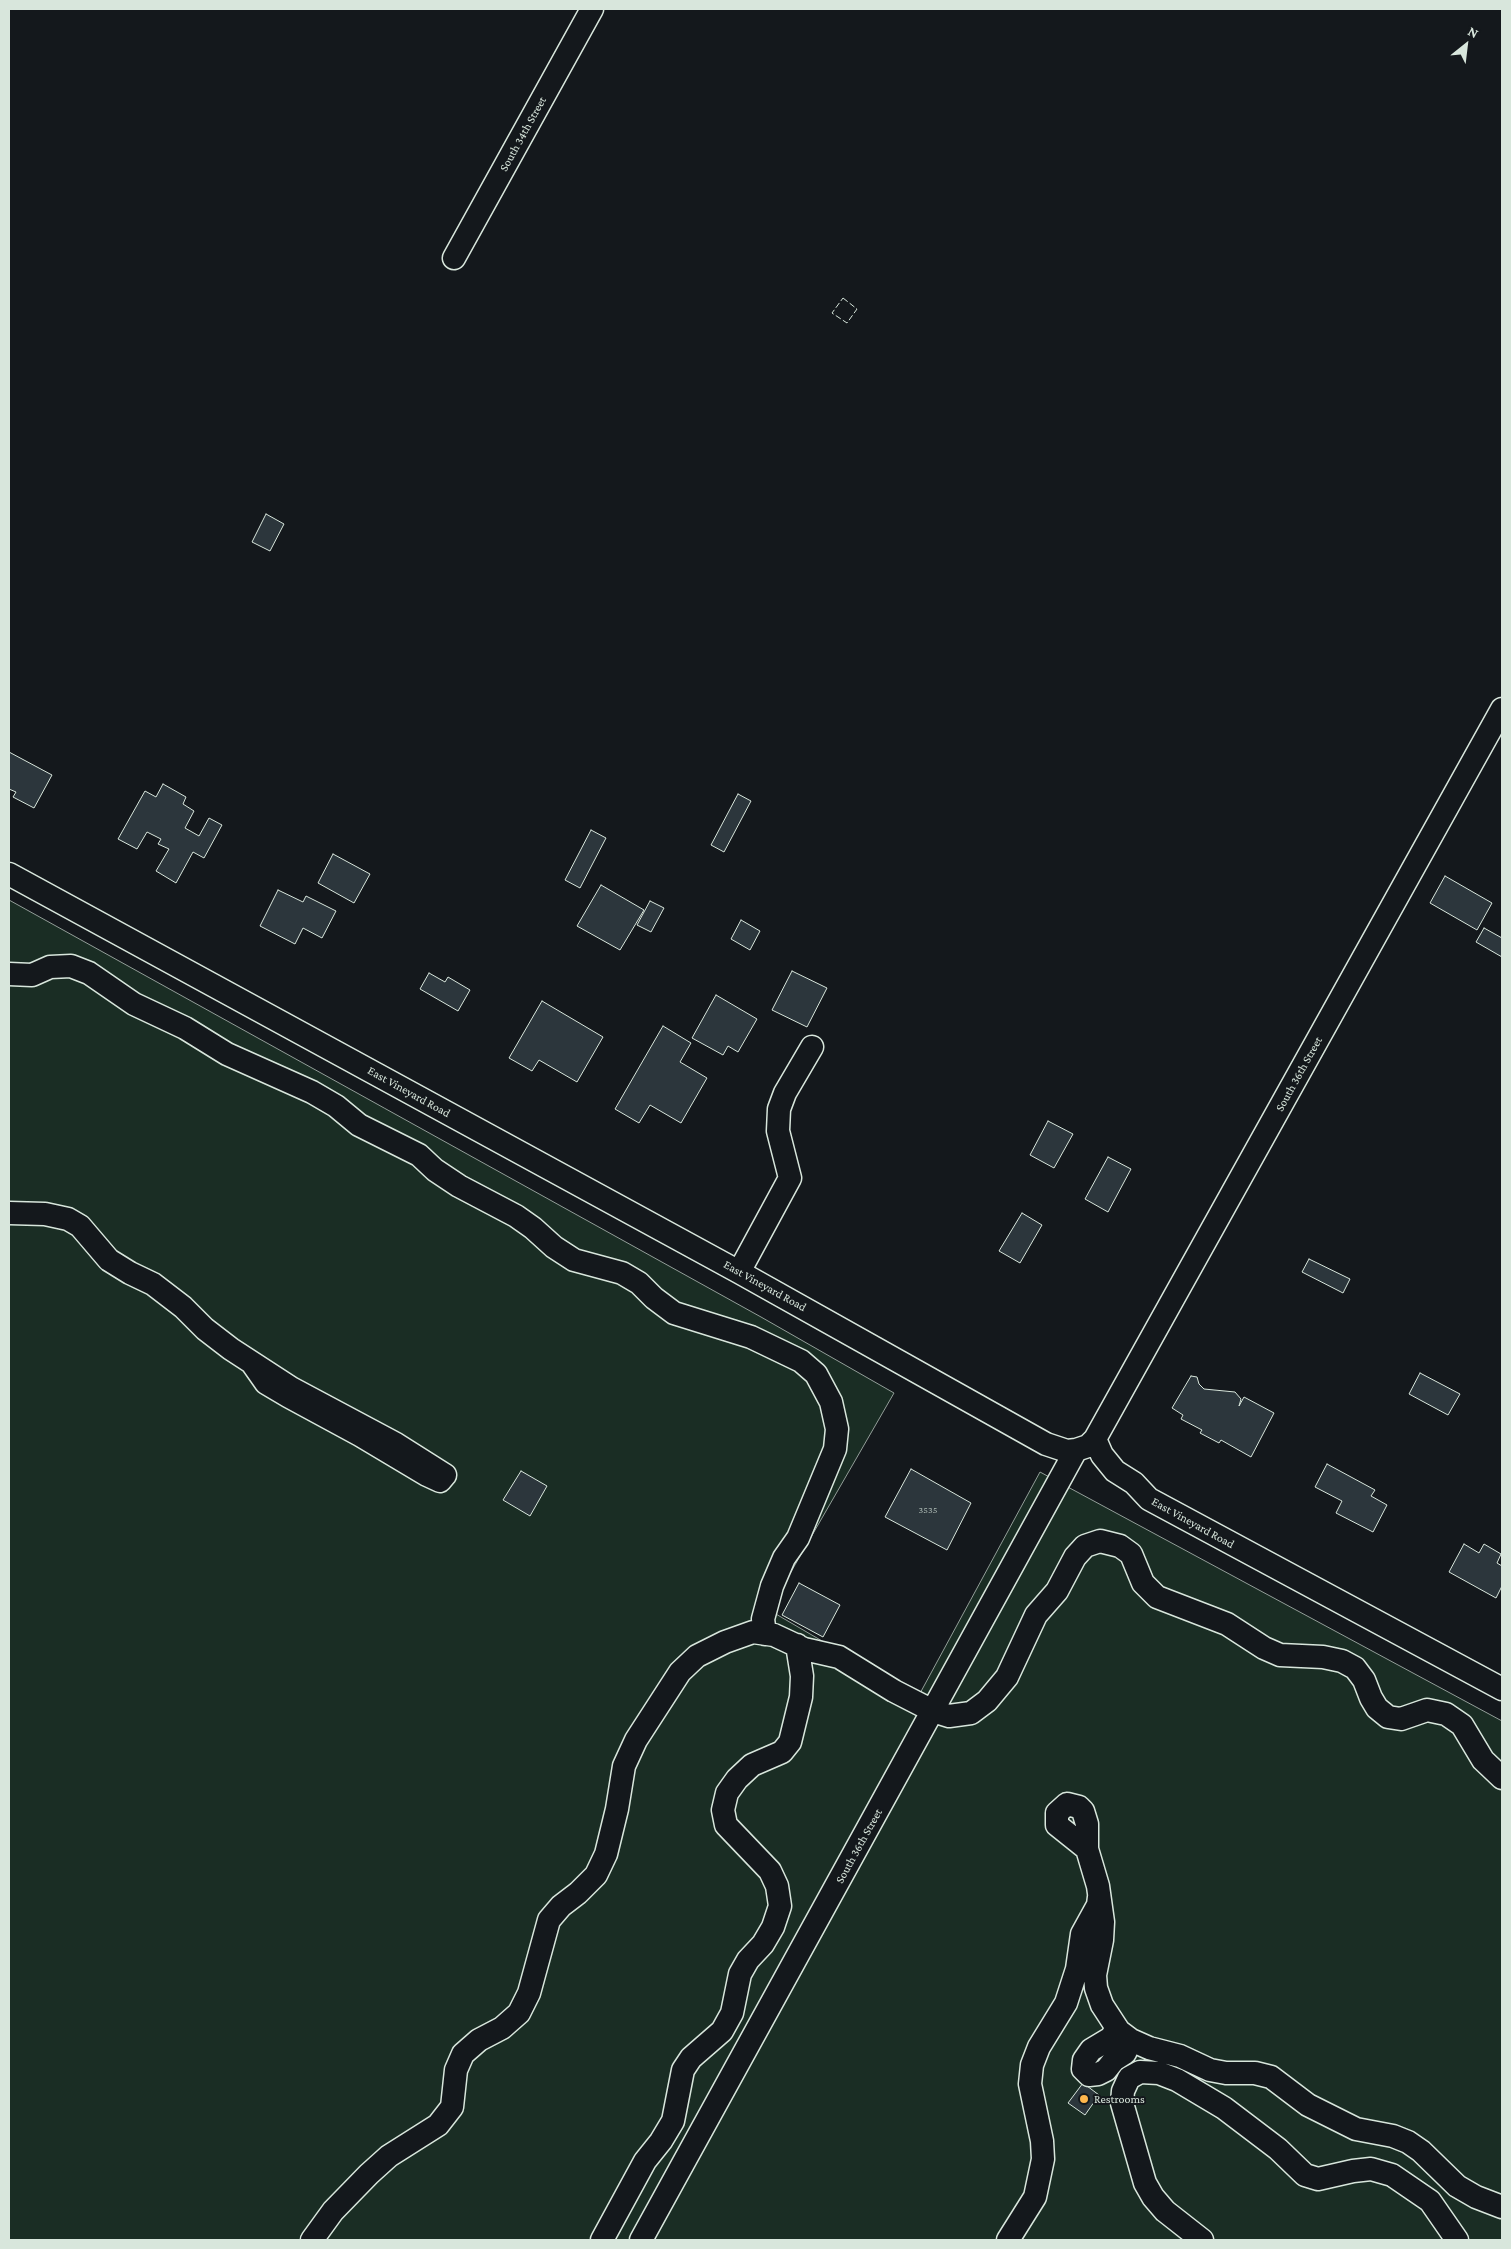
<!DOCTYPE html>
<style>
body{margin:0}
#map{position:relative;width:1511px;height:2249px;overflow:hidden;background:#14181c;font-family:"Crimson Pro",serif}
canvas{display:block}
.frame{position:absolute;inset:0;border:10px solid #d8e6dc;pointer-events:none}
.north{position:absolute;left:1441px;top:20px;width:50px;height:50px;-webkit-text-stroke:4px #14181c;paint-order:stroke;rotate:29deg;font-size:14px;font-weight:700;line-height:20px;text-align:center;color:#d8e6dc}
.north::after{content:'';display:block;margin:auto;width:18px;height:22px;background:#d8e6dc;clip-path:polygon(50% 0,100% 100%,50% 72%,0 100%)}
</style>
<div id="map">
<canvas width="1511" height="2249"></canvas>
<div class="frame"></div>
<div class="north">N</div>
</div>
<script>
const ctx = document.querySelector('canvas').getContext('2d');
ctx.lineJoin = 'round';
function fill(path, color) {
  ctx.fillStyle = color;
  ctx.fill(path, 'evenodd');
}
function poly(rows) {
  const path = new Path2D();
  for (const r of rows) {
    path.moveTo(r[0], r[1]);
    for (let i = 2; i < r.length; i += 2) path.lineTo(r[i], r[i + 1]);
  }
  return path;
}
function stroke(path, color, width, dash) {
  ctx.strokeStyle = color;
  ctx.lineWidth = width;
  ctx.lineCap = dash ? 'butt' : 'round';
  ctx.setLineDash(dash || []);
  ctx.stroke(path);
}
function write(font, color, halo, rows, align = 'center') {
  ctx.font = font + ' "Crimson Pro",serif';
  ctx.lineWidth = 4;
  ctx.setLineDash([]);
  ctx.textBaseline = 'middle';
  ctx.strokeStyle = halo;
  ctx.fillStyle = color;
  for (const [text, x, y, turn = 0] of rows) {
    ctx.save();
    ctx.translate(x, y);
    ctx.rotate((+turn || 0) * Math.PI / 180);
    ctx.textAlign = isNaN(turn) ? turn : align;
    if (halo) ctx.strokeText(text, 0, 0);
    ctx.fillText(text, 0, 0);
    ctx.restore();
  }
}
const green = poly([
 [9,900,761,1317,894,1393,769,1610,918,1697,1040,1472,1502,1721,1502,2240,9,2240,9,900]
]);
const building = poly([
 [266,514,284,524,270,551,252,542,266,514],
 [9,752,52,775,34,808,13,797,16,792,9,789,9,752],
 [163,784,186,797,183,804,194,811,185,828,199,836,209,818,222,825,204,858,193,852,176,883,156,871,169,849,158,844,161,839,147,832,137,849,118,839,145,791,156,797,163,784],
 [738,794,751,801,724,852,711,845,738,794],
 [591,830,606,838,580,888,565,880,591,830],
 [333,854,370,874,354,903,318,883,333,854],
 [1445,876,1492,903,1477,930,1430,903,1445,876],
 [601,885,644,910,620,950,577,926,601,885],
 [278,890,303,902,306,896,336,911,322,938,303,928,295,944,260,926,278,890],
 [650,901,664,908,651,932,637,925,650,901],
 [741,920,760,931,750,950,731,939,741,920],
 [1484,928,1502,938,1502,957,1476,942,1484,928],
 [792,971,827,988,807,1027,772,1010,792,971],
 [429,973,445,982,448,977,470,990,458,1011,420,989,429,973],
 [716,995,757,1019,738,1052,728,1046,723,1055,692,1038,716,995],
 [542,1001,603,1037,577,1082,539,1060,532,1071,509,1058,542,1001],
 [663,1026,691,1043,680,1062,707,1078,681,1123,650,1105,639,1123,615,1109,663,1026],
 [1048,1121,1073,1134,1054,1168,1030,1155,1048,1121],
 [1108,1157,1131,1169,1108,1212,1085,1199,1108,1157],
 [1022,1213,1042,1225,1020,1263,999,1251,1022,1213],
 [1309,1259,1350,1279,1343,1293,1302,1272,1309,1259],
 [1420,1373,1460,1394,1448,1415,1409,1394,1420,1373],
 [1191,1376,1197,1377,1199,1384,1204,1389,1235,1392,1241,1399,1239,1406,1244,1397,1274,1413,1251,1457,1221,1440,1219,1443,1200,1433,1202,1430,1181,1419,1183,1415,1172,1408,1191,1376],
 [1327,1464,1375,1490,1371,1496,1387,1505,1373,1532,1336,1513,1342,1501,1315,1487,1327,1464],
 [911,1469,971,1503,947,1550,885,1517,911,1469],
 [521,1471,547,1486,530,1516,503,1500,521,1471],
 [1464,1544,1479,1553,1484,1544,1501,1554,1497,1563,1502,1566,1502,1586,1496,1598,1449,1572,1464,1544],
 [799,1583,840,1605,823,1637,782,1615,799,1583],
 [1083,2083,1099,2095,1085,2115,1068,2103,1083,2083]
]);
const minor = poly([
 [454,258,592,9],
 [9,874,739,1272,1046,1444,1067,1451,1076,1450,1088,1446,1095,1439,1502,709],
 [9,974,32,975,50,967,71,966,89,973,134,1004,185,1028,227,1054,312,1092,336,1106,359,1125,419,1155,435,1170,459,1186,516,1216,533,1228,554,1247,574,1260,622,1273,639,1283,654,1298,674,1313,751,1337,801,1361,816,1374,831,1402,837,1429,835,1449,798,1538,784,1558,772,1586,763,1619,765,1634],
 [9,1213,45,1214,68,1219,80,1226,109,1260,130,1273,153,1284,183,1307,205,1329,231,1349,291,1388,396,1444,445,1475,440,1481,427,1475,360,1435,288,1396,266,1383,252,1363],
 [739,1272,790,1178,778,1131,779,1109,785,1093,812,1047],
 [1095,1439,1102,1455,1115,1471,1134,1483,1149,1499,1502,1689],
 [1087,1849,1057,1825,1057,1813,1067,1804,1079,1807,1083,1811,1087,1824,1087,1849,1098,1886,1103,1922,1102,1940,1095,1975,1096,1988,1102,2005,1119,2031,1131,2040,1149,2048,1180,2056,1210,2070,1226,2073,1255,2073,1271,2077,1308,2105,1356,2129,1393,2136,1408,2142,1421,2151,1457,2186,1476,2197,1502,2207],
 [1117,2028,1111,2038,1091,2050,1084,2060,1083,2069,1089,2075,1098,2074,1106,2070,1114,2060,1125,2053,1131,2040],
 [312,2240,333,2211,369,2174,389,2156,438,2125,452,2107,456,2070,463,2054,479,2040,502,2028,519,2013,529,1993,549,1920,561,1906,578,1893,596,1875,606,1854,617,1809,624,1766,636,1740,680,1672,697,1656,725,1642,753,1632,774,1635,804,1649,839,1657,894,1691,933,1711,949,1716,971,1713,987,1701,1007,1677,1036,1615,1057,1591,1075,1557,1085,1546,1100,1541,1120,1546,1131,1554,1143,1583,1157,1597,1227,1624,1264,1648,1280,1655,1323,1657,1342,1661,1355,1668,1364,1680,1371,1698,1377,1708,1388,1717,1401,1719,1427,1710,1446,1714,1462,1725,1483,1760,1502,1778],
 [602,2240,645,2161,661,2141,673,2121,683,2070,691,2058,722,2031,732,2013,740,1974,748,1960,763,1944,773,1927,780,1906,777,1886,770,1871,726,1825,723,1810,727,1793,737,1779,752,1765,782,1752,790,1742,801,1697,802,1676,797,1645],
 [641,2240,1076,1450],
 [1008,2240,1035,2197,1043,2159,1042,2141,1030,2084,1032,2065,1039,2047,1066,2003,1077,1969,1082,1934,1098,1905,1099,1897],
 [1202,2240,1165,2211,1153,2197,1145,2183,1122,2103,1123,2091,1129,2078,1140,2072,1159,2073,1177,2080,1224,2108,1278,2149,1305,2175,1318,2179,1353,2171,1371,2169,1392,2175,1430,2201,1457,2240]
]);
const fence = poly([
 [843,298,857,309,847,323,832,313,843,298]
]);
const markers = [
 [1084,2099,5,"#ffb74d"]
];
const numberNames = [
 ["3535",928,1510]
];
const streetNames = [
 ["South 34th Street",523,134,-61],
 ["South 36th Street",1299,1074,-61],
 ["East Vineyard Road",409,1092,29],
 ["East Vineyard Road",765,1286,29],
 ["East Vineyard Road",1193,1523,29],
 ["South 36th Street",859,1846,-61]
];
const poiNames = [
 ["Restrooms",1094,2099]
];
fill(green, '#1a2d24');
stroke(green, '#939e99', 1);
fill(building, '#2c363c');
stroke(building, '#d8e6dc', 1);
stroke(minor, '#d8e6dc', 25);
stroke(minor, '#14181c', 22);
stroke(fence, '#d8e6dc', 1, [6, 2.5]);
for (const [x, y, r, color] of markers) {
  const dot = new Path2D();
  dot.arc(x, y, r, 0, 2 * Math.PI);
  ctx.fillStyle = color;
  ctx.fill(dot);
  stroke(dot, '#14181c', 2);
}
write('10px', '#adbab4', null, numberNames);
write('12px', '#d8e6dc', '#14181c', streetNames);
write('12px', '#d8e6dc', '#14181c', poiNames, 'left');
</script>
